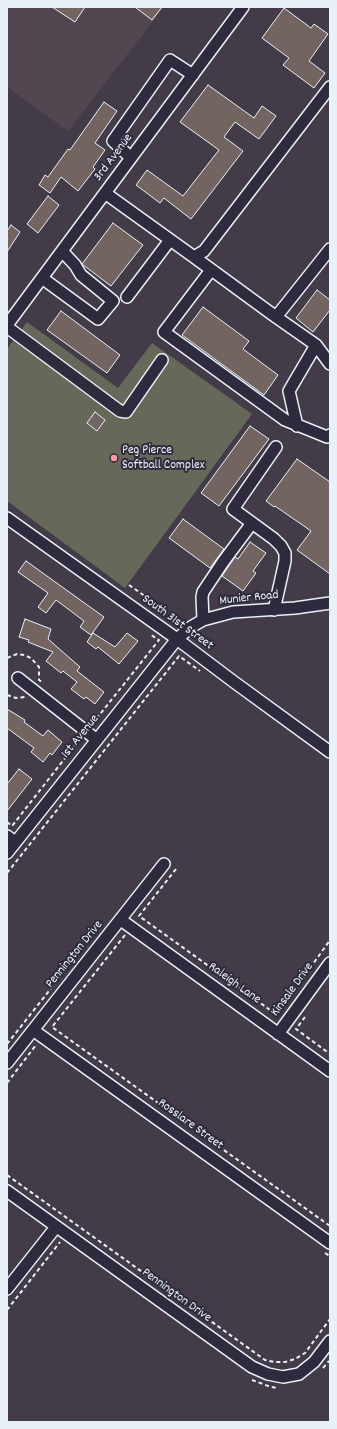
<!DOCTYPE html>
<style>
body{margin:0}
#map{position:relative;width:337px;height:1429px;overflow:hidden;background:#443b48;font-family:Dekko,sans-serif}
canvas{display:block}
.frame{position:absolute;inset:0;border:8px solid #e8f1f8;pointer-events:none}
</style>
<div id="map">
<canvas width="337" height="1429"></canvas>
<div class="frame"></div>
</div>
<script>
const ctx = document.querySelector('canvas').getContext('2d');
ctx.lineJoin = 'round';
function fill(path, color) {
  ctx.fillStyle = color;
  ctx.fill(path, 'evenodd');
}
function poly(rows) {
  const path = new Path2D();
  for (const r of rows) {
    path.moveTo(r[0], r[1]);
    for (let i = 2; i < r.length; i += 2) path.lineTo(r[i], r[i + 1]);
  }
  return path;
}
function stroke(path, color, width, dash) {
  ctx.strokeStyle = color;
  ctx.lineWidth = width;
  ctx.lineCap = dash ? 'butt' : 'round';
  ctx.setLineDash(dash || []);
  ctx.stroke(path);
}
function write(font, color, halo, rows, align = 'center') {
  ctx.font = font + ' Dekko,sans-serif';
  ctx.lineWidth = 4;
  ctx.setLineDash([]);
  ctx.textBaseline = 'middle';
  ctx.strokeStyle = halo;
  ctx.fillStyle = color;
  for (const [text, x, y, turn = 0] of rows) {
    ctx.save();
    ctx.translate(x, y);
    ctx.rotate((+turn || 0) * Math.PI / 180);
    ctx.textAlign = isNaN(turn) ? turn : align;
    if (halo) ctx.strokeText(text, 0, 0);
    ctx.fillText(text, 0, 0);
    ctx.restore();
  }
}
const built = poly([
 [7,7,164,7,68,131,7,87]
]);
const green = poly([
 [27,322,118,388,152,343,252,414,125,588,7,501,7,349]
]);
const building = poly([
 [52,7,85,7,75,22,52,7],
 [135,7,162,7,152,20,135,7],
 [284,8,311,28,314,24,328,34,309,61,325,73,314,88,283,65,289,58,262,38,284,8],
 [208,85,254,118,262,106,276,116,259,139,235,122,224,137,243,151,191,219,164,198,160,203,136,185,147,170,183,196,219,150,180,122,208,85],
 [104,102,117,111,95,143,105,150,93,167,95,169,78,191,61,177,50,193,39,185,45,175,48,177,68,149,70,150,104,102],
 [48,196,59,205,38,233,27,224,48,196],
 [113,223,143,245,111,286,82,264,113,223],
 [11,225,20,232,7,252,7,231,11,225],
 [317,290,330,300,330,310,313,332,296,318,317,290],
 [203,307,249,341,243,349,278,375,264,395,182,335,203,307],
 [61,311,120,355,107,373,47,330,61,311],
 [95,412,105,420,97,431,87,423,95,412],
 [250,426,269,439,219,506,201,493,250,426],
 [297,459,330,482,330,574,297,550,311,531,275,506,274,507,266,501,297,459],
 [183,519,224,549,210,568,169,538,183,519],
 [250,542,266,553,253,571,256,573,243,591,222,576,235,557,238,559,250,542],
 [26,561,104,617,91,635,80,627,84,621,56,600,46,613,38,607,48,593,18,572,26,561],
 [25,619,51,629,48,639,80,667,77,671,104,692,95,704,86,697,84,699,71,689,77,682,63,671,61,673,46,661,53,652,28,642,29,640,19,637,25,619],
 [93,633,115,647,127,633,138,641,119,664,98,647,96,649,87,642,93,633],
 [7,709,25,720,24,722,43,736,48,730,62,742,52,755,50,753,43,762,31,752,34,748,7,728,7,709],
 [19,769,32,779,7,811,7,784,19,769]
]);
const path = poly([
 [129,585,168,612],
 [7,658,17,654,24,655,31,658,39,667,39,680,42,682],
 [7,695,16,698,25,697],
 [92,722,93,723,159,640,151,635],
 [7,822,12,826,80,739],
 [176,869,139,916,277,1015,330,940],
 [7,873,179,656,200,671],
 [125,935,52,1027,330,1226],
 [305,1017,296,1029,330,1054],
 [7,1044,83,948],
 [7,1083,36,1045,37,1046],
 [7,1175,265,1360,274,1362,285,1362,295,1359,305,1353,330,1319],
 [325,1253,330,1256],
 [7,1310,60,1242],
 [323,1368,329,1361],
 [252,1380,271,1387,278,1388]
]);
const minor = poly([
 [131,158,113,141,170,60,193,75],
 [105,193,194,257,204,251,330,87],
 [330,249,276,317,316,345,330,364],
 [194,257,276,317],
 [211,270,164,332,285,420,327,437,330,435],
 [42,278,98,319,113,301,81,275,75,265,62,251],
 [127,297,170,240],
 [7,325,243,7],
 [7,327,120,411,126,412,162,360],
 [297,426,289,391,316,345],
 [7,518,177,639,234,682,330,752],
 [274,610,285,561,285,553,281,546,274,539,233,509,276,447],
 [203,620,202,597,203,592,223,562,252,523],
 [18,678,97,740],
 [7,836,15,842],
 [7,853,177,639,191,627,203,620,233,612,295,608,330,603],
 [121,920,330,1071],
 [33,1030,330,1243],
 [278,1034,330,963],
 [7,1063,164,864],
 [7,1191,252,1367,268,1374,283,1377,299,1374,314,1362,330,1341],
 [7,1289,56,1227]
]);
const markers = [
 [114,458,4,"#ff9aa2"]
];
const streetNames = [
 ["3rd Avenue",114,158,-53],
 ["Munier Road",249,599,-6],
 ["South 31st Street",177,623,36],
 ["1st Avenue",81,737,-51],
 ["Pennington Drive",75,955,-51],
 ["Raleigh Lane",234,984,36],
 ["Kinsale Drive",293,990,-54],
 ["Rosslare Street",190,1125,36],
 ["Pennington Drive",176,1296,36]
];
const poiNames = [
 ["Peg Pierce",122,451],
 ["Softball Complex",122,466]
];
fill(built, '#524750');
fill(green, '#66685a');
fill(building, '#746461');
stroke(building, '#e8f1f8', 1);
stroke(minor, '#e8f1f8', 14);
stroke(path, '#e8f1f8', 2, [4, 3]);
stroke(minor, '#2f2a3d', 11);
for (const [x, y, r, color] of markers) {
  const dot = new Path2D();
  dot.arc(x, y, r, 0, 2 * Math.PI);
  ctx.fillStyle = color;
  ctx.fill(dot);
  stroke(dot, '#2f2a3d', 1.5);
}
write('13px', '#e8f1f8', '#2f2a3d', streetNames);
write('13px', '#e8f1f8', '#2f2a3d', poiNames, 'left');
</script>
